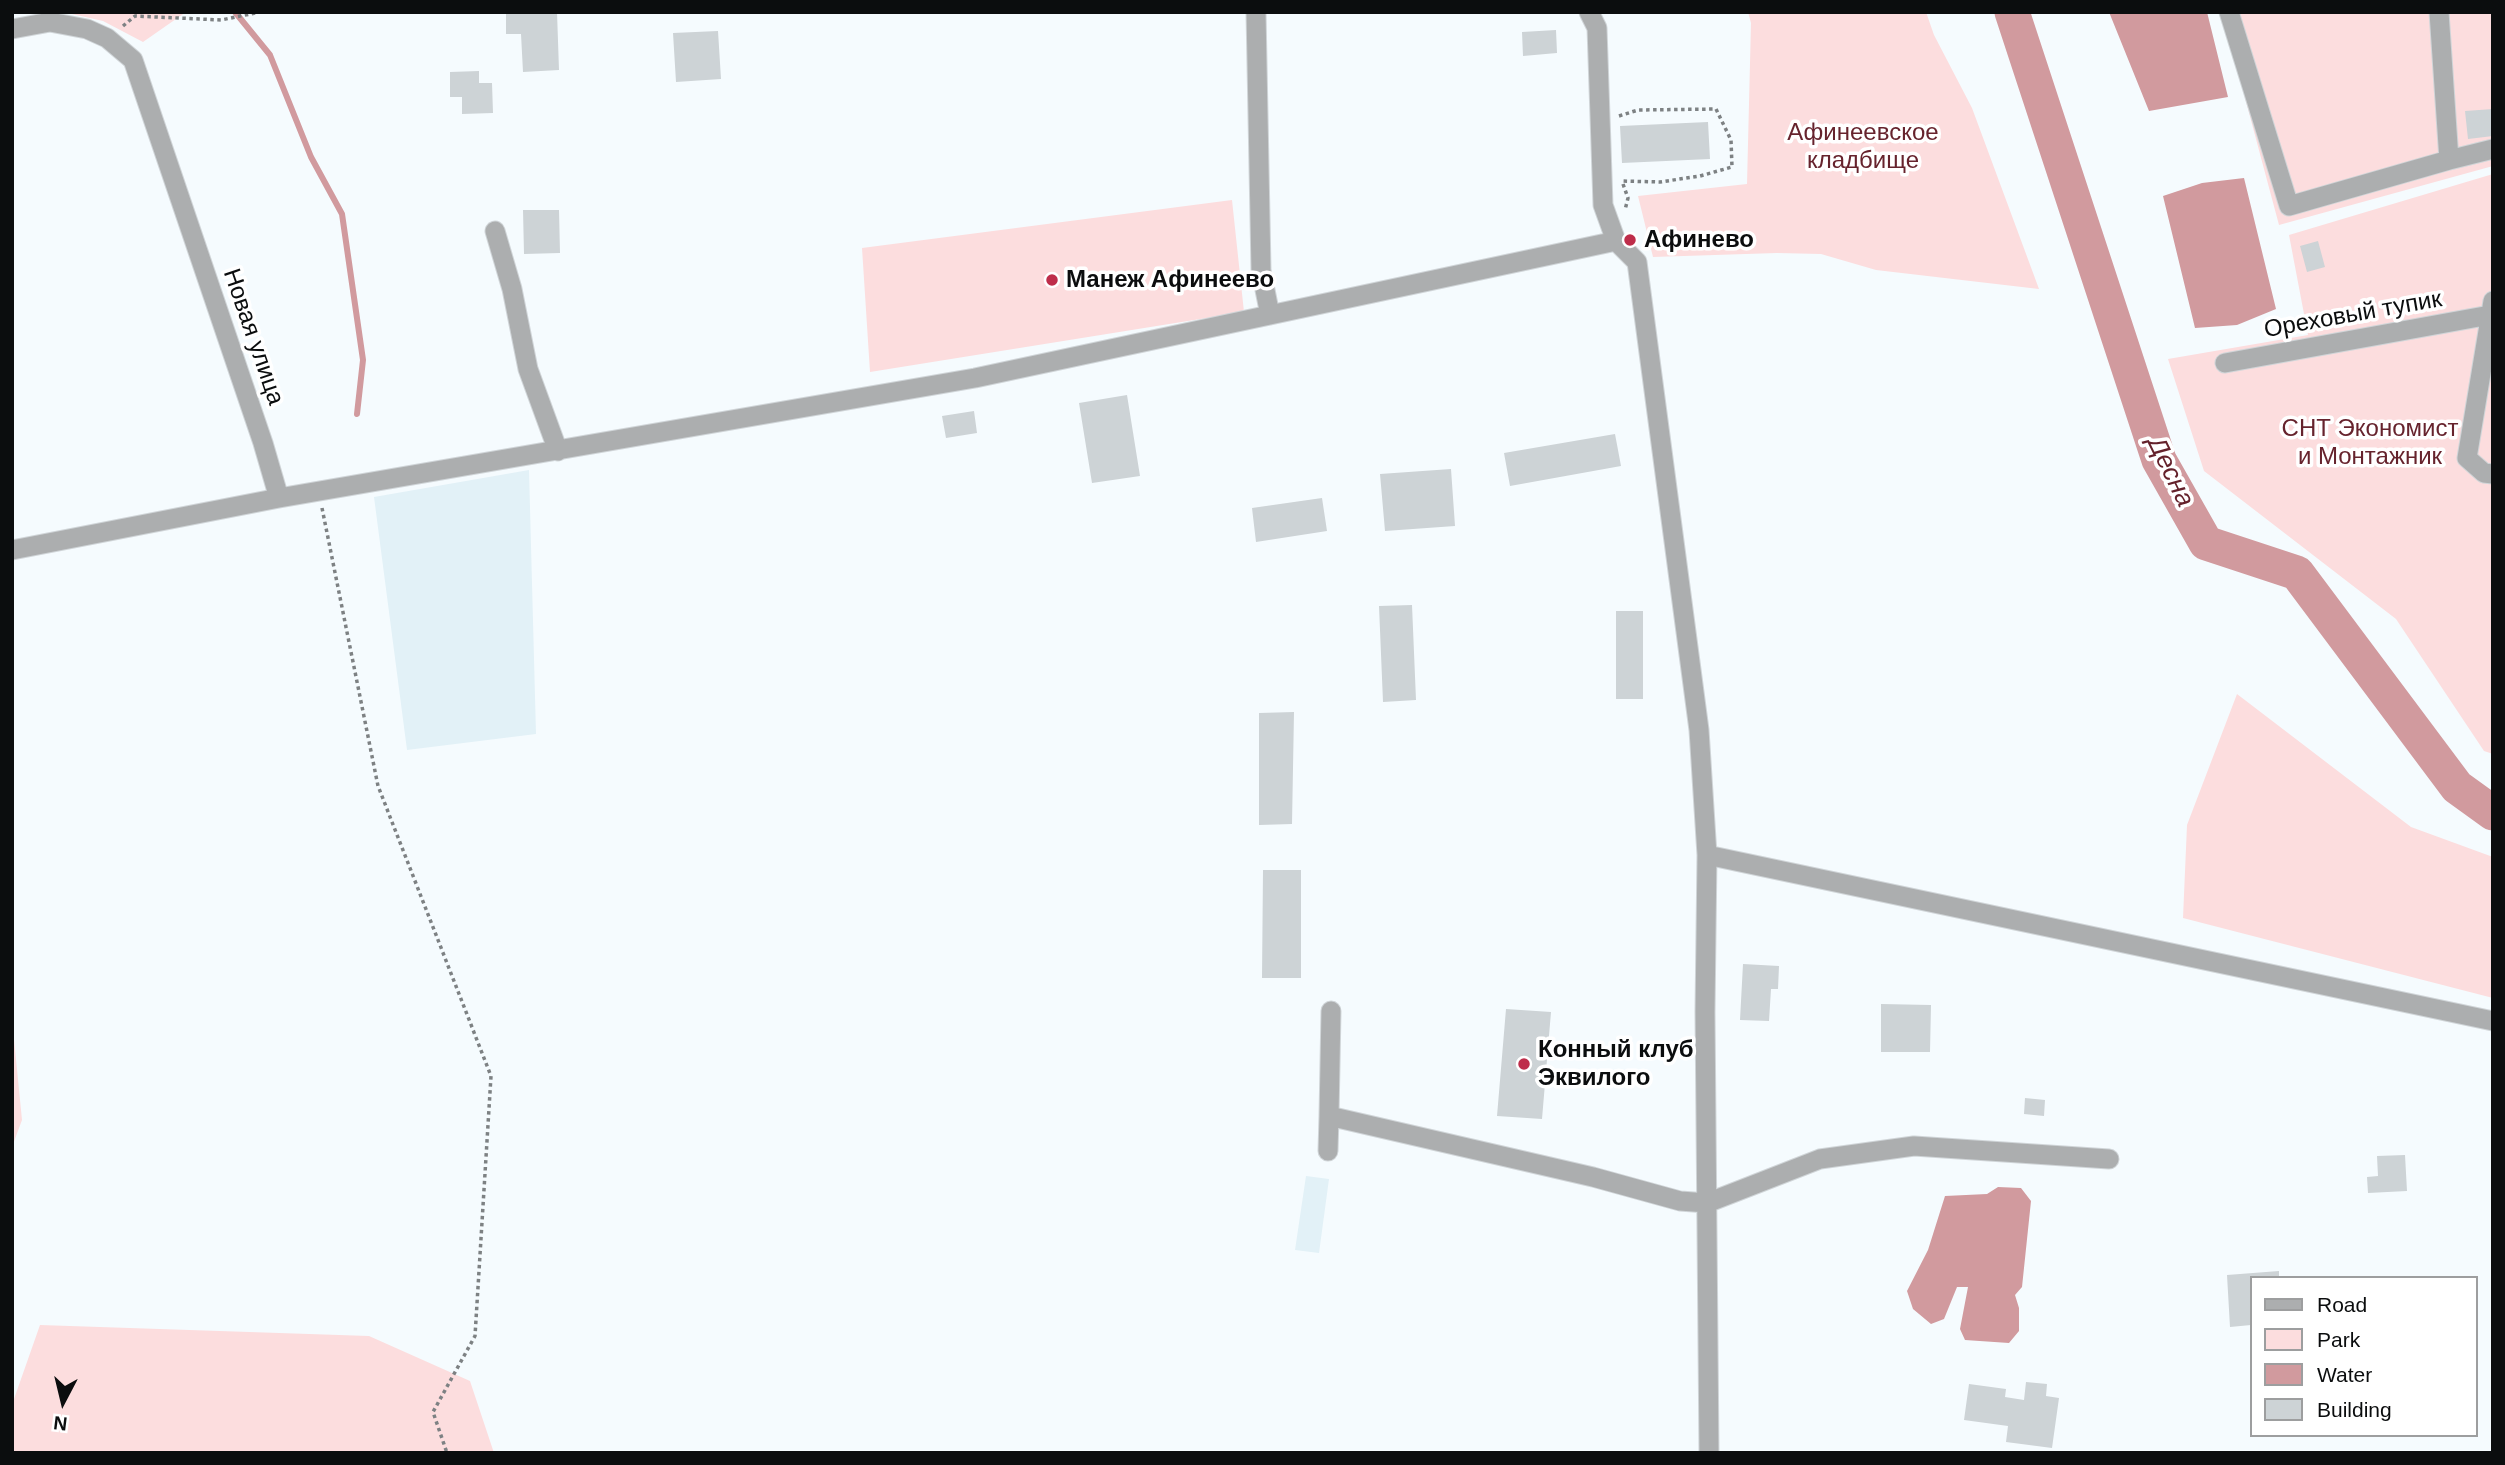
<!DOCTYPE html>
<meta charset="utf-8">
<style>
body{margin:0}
#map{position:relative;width:2505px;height:1465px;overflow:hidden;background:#f5fbfe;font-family:Helvetica,sans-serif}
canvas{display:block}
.frame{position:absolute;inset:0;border:14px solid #0b0d0e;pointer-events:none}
.legend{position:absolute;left:2250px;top:1276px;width:228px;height:161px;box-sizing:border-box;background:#fff;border:2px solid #9d9e9f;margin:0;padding:9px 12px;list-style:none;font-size:21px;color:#0b0d0e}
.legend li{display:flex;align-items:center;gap:14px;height:35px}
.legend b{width:35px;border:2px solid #9d9e9f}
.north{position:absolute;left:28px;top:1367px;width:70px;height:70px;-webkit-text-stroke:5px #fff;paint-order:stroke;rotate:187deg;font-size:19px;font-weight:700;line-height:28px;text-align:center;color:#0b0d0e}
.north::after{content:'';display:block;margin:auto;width:24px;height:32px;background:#0b0d0e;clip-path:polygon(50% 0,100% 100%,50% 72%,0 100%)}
</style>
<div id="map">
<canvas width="2505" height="1465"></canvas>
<div class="frame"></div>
<ul class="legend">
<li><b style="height:9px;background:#acaeaf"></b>Road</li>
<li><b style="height:19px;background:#fcddde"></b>Park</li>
<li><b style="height:19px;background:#d19a9e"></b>Water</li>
<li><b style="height:19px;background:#cdd3d6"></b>Building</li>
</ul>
<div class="north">N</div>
</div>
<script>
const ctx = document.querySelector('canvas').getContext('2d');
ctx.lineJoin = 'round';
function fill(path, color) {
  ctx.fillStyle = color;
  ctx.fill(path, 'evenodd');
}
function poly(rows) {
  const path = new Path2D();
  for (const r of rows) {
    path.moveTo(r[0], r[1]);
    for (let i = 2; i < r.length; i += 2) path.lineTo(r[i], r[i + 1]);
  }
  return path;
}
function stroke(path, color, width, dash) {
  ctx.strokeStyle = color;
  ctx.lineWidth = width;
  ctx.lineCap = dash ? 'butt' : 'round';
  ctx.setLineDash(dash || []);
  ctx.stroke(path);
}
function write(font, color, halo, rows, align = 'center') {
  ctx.font = font + ' Helvetica,sans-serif';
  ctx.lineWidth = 7;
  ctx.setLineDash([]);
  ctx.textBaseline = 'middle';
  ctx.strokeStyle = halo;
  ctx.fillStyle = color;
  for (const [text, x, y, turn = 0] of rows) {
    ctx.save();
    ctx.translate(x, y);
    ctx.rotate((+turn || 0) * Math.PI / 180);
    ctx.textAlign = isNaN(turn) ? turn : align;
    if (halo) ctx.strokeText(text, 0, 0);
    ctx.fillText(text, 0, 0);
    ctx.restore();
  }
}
const built = poly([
 [529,470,536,734,407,750,374,497],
 [1306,1176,1329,1179,1319,1253,1295,1250]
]);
const green = poly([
 [63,12,186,12,143,42,103,21],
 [1748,12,1926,12,1934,35,1972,108,2039,289,1876,270,1821,254,1777,253,1653,257,1638,196,1747,184,1751,23],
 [2222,12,2493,12,2493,166,2279,225],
 [2493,174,2493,754,2484,751,2396,619,2204,471,2168,359,2308,335,2289,235],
 [1232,200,1244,312,870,372,862,248],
 [2237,694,2411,827,2493,857,2493,998,2183,918,2187,825],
 [12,1019,22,1120,12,1147],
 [40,1325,369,1336,470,1381,494,1453,12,1453,12,1399,14,1399]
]);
const water = poly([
 [2109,12,2207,12,2228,97,2149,111],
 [2244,178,2276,309,2237,325,2195,328,2163,196,2202,183],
 [1998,1187,2021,1188,2031,1201,2022,1287,2015,1295,2019,1308,2019,1331,2009,1343,1965,1340,1960,1329,1968,1287,1957,1287,1944,1319,1931,1324,1913,1309,1907,1291,1928,1250,1945,1196,1987,1194]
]);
const stream = poly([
 [235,12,270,55,311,157,342,214,363,360,357,414]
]);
const river = poly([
 [2012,12,2159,460,2206,543,2297,573,2457,787,2493,813]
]);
const building = poly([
 [506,12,557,12,559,70,523,72,521,34,506,34],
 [1556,30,1557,53,1523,56,1522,32],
 [718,31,721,79,676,82,673,33],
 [479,71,479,83,492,83,493,113,462,114,462,97,450,97,450,72],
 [2493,109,2493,136,2468,139,2465,111],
 [1708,122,1710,159,1622,163,1620,126],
 [523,210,559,210,560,253,524,254],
 [2318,241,2325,267,2307,272,2300,246],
 [1127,395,1140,476,1092,483,1079,403],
 [974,411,977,433,946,438,942,416],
 [1615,434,1621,466,1510,486,1504,453],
 [1451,469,1455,526,1385,531,1380,474],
 [1322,498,1327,531,1256,542,1252,508],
 [1412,605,1416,700,1383,702,1379,606],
 [1616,611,1643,611,1643,699,1616,699],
 [1294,712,1292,824,1259,825,1259,713],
 [1263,870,1301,870,1301,978,1262,978],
 [1743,964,1779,966,1778,989,1771,989,1769,1021,1740,1020],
 [1881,1004,1931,1005,1930,1052,1881,1052],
 [1506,1009,1551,1012,1542,1119,1497,1116],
 [2025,1098,2045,1100,2044,1116,2024,1114],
 [2405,1155,2407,1191,2368,1193,2367,1177,2378,1176,2377,1156],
 [2279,1271,2279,1278,2251,1278,2251,1325,2230,1327,2227,1275],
 [2026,1382,2047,1384,2046,1396,2059,1398,2052,1448,2006,1442,2008,1426,1964,1420,1969,1384,2006,1389,2005,1397,2024,1400]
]);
const path = poly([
 [123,26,135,16,221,20,260,12],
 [1619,116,1638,110,1716,109,1731,140,1732,167,1700,176,1660,182,1622,181],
 [1623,184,1628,198,1625,210],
 [322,508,378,786,491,1076,475,1336,433,1412,447,1453]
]);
const minor = poly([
 [1256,12,1261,270,1270,315],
 [1589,12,1597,28,1603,205,1616,241,1637,262,1699,730,1707,855,1705,1012,1709,1453],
 [2229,12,2289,206,2449,160,2439,12],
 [12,29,50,22,87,29,107,38,133,60,263,443,279,498],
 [2449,160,2493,149],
 [495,231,512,289,528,369,558,451],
 [2493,301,2467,458,2484,473,2493,474],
 [2225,363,2490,315],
 [12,550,279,498,975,378,1616,241],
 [1707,855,2493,1021],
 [1329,1116,1331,1011],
 [1328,1151,1329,1116,1593,1177,1680,1201,1707,1203,1820,1159,1914,1146,2109,1159]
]);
const markers = [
 [1630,240,7,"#be2d4a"],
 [1052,280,7,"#be2d4a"],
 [1524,1064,7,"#be2d4a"]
];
const parkNames = [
 ["Афинеевское",1863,133],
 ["кладбище",1863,161],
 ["СНТ Экономист",2370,429],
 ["и Монтажник",2370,457]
];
const poiNames = [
 ["Афинево",1644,240],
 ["Манеж Афинеево",1066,280],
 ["Конный клуб",1538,1050],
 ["Эквилого",1538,1078]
];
const streetNames = [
 ["Ореховый тупик",2353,315,-10],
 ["Новая улица",253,337,71]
];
const waterNames = [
 ["Десна",2170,472,64]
];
fill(built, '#e2f1f7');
fill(green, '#fcddde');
fill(water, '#d19a9e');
stroke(stream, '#d19a9e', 6);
stroke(river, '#d19a9e', 35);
fill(building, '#cdd3d6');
stroke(minor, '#d0d5d8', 21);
stroke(path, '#7d8183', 3.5, [3.5, 3.5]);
stroke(minor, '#acaeaf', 19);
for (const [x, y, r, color] of markers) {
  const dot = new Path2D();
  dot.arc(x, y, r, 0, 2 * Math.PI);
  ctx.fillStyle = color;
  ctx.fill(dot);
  stroke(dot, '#fff', 2.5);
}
write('24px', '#66232d', '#fff', parkNames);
write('bold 24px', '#0b0d0e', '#fff', poiNames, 'left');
write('24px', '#0b0d0e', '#fff', streetNames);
write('italic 26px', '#64212b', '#fff', waterNames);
</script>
